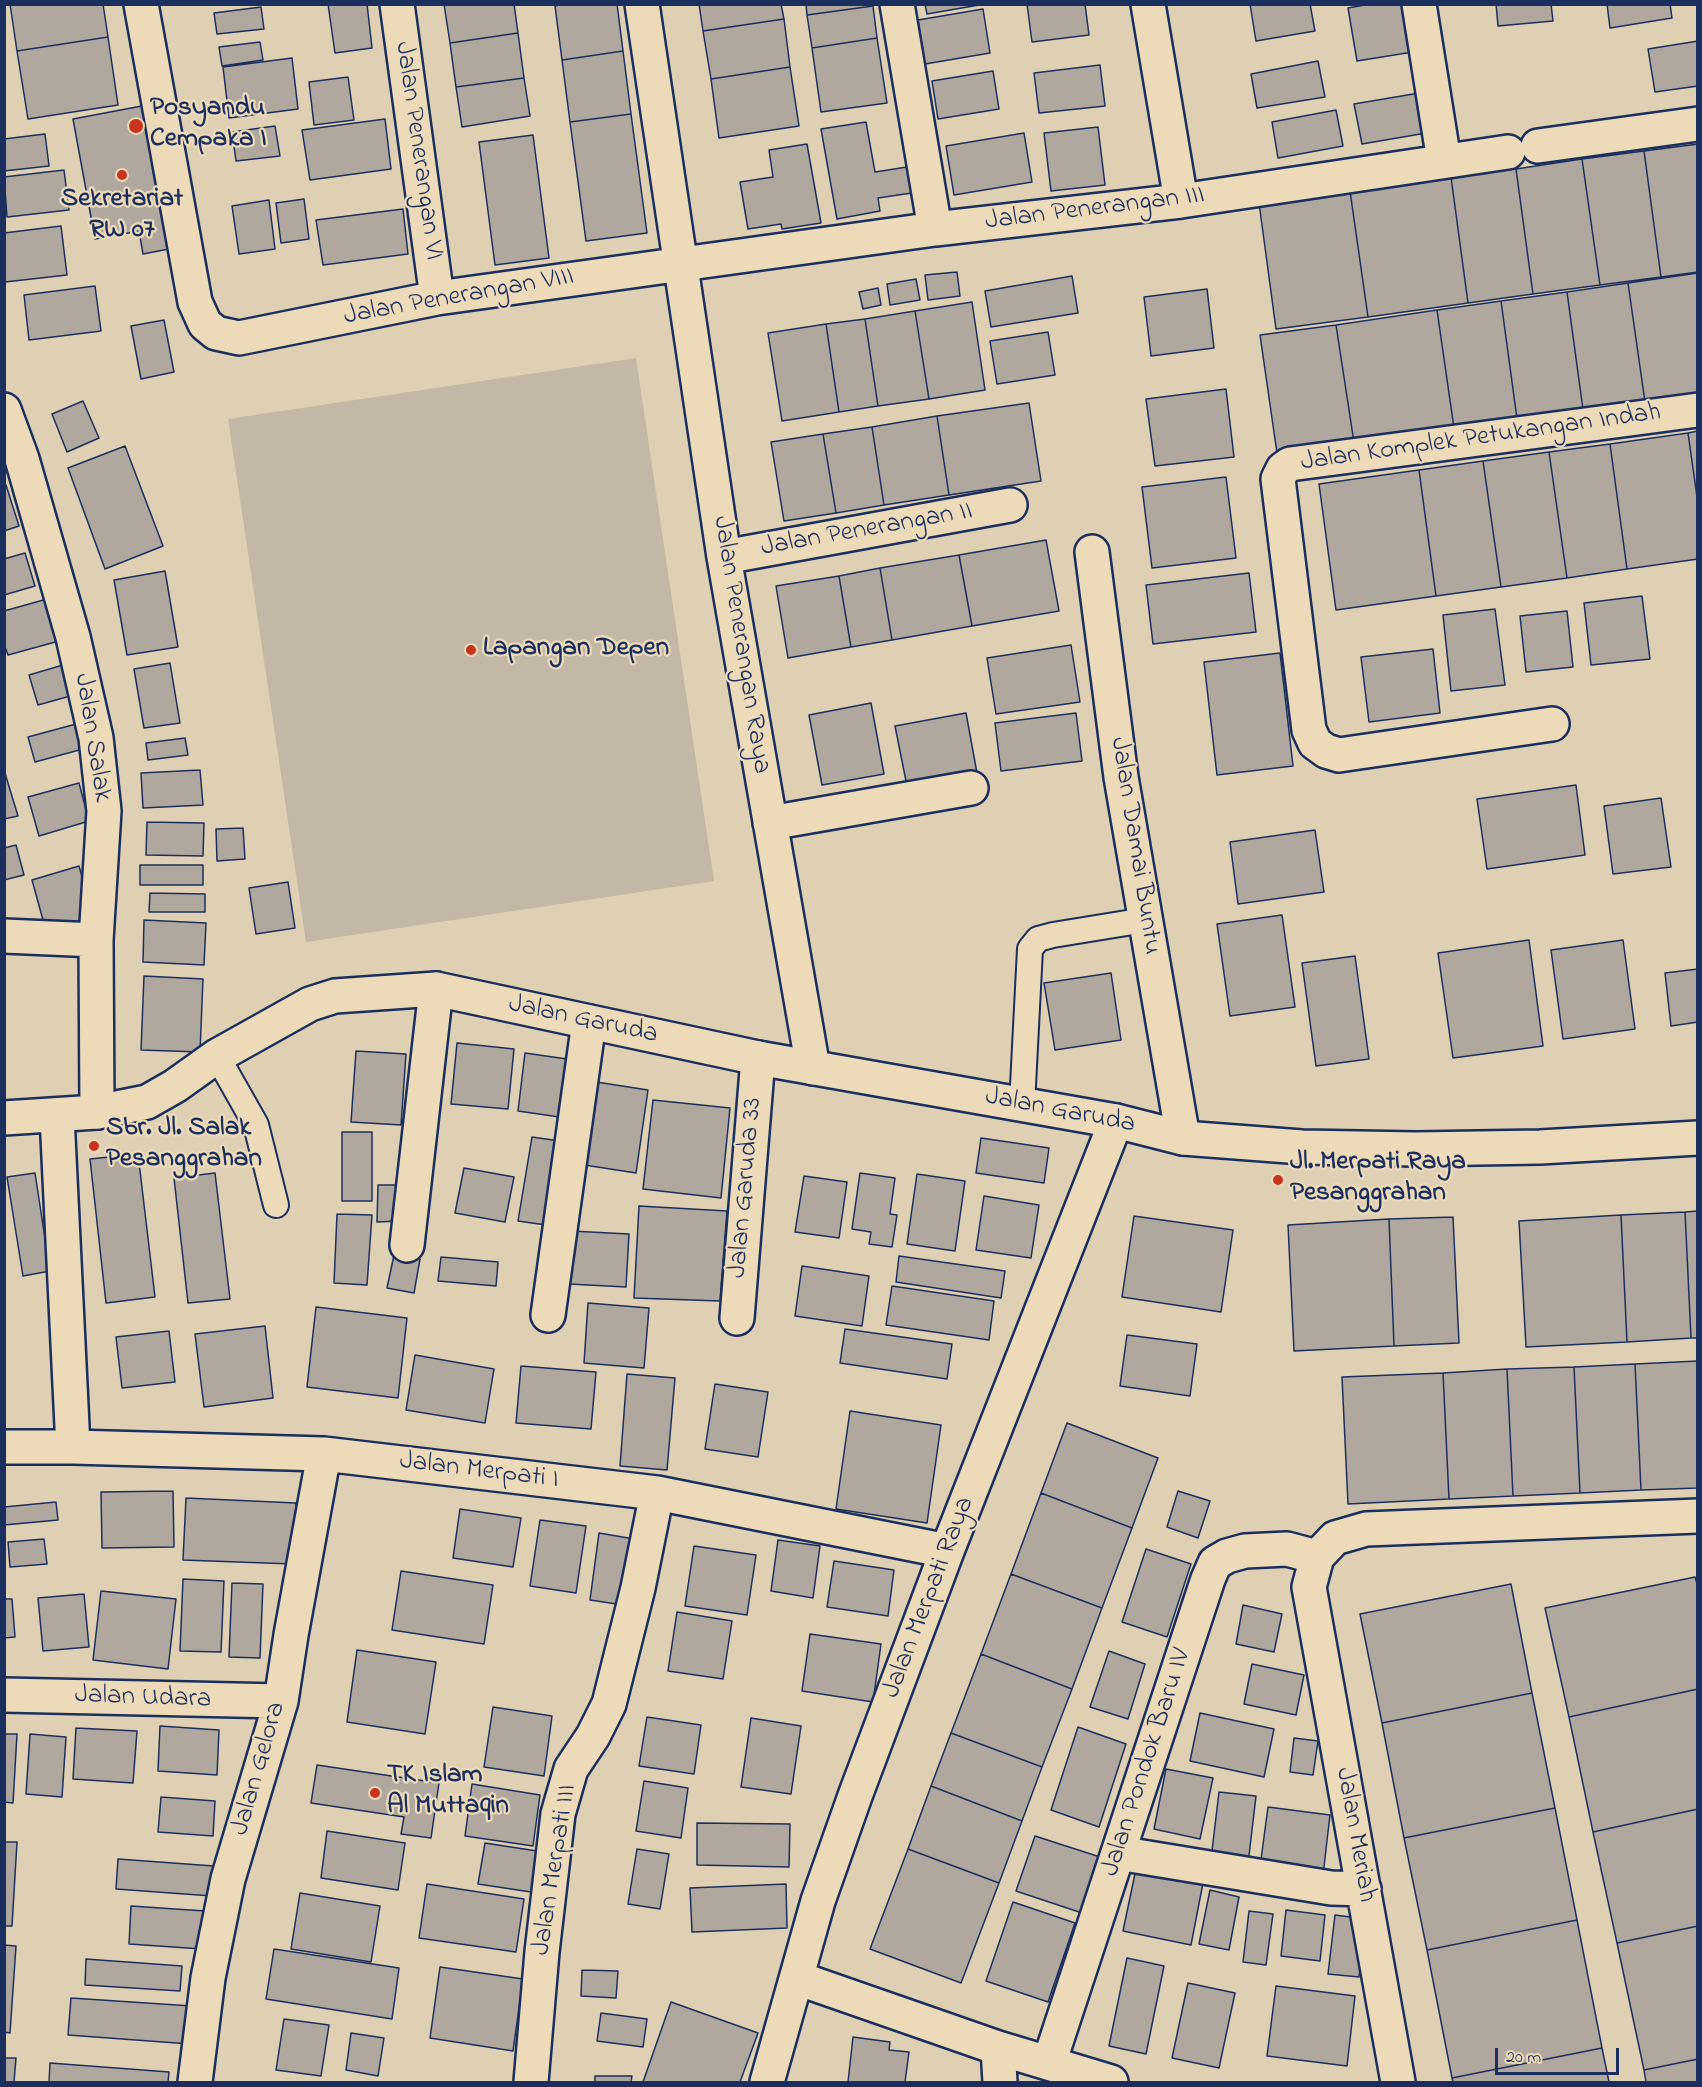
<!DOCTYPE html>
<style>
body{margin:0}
#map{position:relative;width:1702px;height:2087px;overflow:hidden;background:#e0d0b3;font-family:"Indie Flower",sans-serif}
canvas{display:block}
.frame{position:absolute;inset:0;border:6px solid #1b2f5e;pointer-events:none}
.scale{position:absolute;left:1495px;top:2048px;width:124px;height:27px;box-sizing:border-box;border:3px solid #1b2f5e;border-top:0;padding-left:8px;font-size:18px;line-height:21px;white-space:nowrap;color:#1b2f5e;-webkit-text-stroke:4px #eddab8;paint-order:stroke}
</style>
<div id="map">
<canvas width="1702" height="2087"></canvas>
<div class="frame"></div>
<div class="scale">20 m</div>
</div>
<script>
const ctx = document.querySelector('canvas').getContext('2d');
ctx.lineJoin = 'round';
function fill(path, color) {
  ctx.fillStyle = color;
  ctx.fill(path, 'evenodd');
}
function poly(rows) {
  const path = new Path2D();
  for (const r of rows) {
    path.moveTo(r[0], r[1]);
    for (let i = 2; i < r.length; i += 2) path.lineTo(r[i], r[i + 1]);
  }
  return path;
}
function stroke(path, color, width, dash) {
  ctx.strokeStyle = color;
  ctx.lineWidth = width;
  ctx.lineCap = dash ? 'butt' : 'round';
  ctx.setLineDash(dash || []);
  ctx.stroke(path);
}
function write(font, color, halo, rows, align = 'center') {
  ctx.font = font + ' "Indie Flower",sans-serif';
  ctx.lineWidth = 4.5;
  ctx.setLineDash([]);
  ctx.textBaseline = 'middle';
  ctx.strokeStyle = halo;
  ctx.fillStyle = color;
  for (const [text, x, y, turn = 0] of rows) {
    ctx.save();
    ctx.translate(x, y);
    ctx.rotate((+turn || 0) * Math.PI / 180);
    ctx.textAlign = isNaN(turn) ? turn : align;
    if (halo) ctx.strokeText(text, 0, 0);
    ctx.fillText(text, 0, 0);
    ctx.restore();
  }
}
const green = poly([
 [636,358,714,881,306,942,228,419]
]);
const building = poly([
 [10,4,103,4,108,37,17,51,10,4],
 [328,4,367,4,372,48,335,53,328,4],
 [444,4,514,4,518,33,450,43,444,4],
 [564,4,617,4,623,51,562,60,555,6,564,4],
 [699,4,781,4,784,19,703,31,699,4],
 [806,4,873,4,873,6,807,15,806,4],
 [925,4,985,4,927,14,925,4],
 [1027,4,1085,4,1089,35,1032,42,1027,4],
 [1250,4,1310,4,1315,31,1256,41,1250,4],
 [1370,4,1404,4,1413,52,1357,61,1348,8,1370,4],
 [1496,4,1551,4,1553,21,1498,26,1496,4],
 [1607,4,1670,4,1672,18,1610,28,1607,4],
 [873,6,877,38,812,48,807,15,873,6],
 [261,7,264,29,217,34,214,13,261,7],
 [983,9,990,53,925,64,918,20,983,9],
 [784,19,790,67,711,79,703,31,784,19],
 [518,33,524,78,456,87,450,43,518,33],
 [108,37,118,105,28,119,17,51,108,37],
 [877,38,887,103,821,112,812,48,877,38],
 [1698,41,1698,86,1655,92,1648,49,1698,41],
 [260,42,263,60,222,66,219,47,260,42],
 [623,51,631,114,570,122,562,60,623,51],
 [292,58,298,109,229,118,223,67,292,58],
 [1318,61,1325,97,1257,108,1251,74,1318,61],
 [1100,65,1105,106,1039,113,1034,73,1100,65],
 [790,67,799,126,719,138,711,79,790,67],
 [993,71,999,109,938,119,932,81,993,71],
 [348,77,354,120,314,125,309,82,348,77],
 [524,78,530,116,462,127,456,87,524,78],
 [1431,91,1438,131,1362,144,1354,104,1431,91],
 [147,105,174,248,143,254,139,231,95,239,73,119,147,105],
 [1336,110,1343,146,1278,158,1272,122,1336,110],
 [631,114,647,233,586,241,570,122,631,114],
 [385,119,391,169,310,180,302,130,385,119],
 [866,122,875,172,907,167,912,193,878,198,880,211,837,219,821,129,866,122],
 [275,126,280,156,236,161,232,132,275,126],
 [1098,127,1105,185,1051,191,1044,133,1098,127],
 [1024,133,1032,182,954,195,946,146,1024,133],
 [45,134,49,166,4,171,4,139,45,134],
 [533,135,549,258,495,265,479,142,533,135],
 [807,144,821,223,782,229,781,224,748,229,740,182,773,177,769,150,807,144],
 [1698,144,1698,272,1661,277,1644,151,1698,144],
 [1644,151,1661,277,1600,285,1582,159,1644,151],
 [1582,159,1600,285,1533,294,1516,169,1582,159],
 [1516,169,1533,294,1468,303,1451,177,1516,169],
 [64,170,69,210,7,217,4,177,64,170],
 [1451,177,1468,303,1368,317,1350,191,1451,177],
 [1350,191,1368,317,1276,329,1259,203,1350,191],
 [304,199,309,239,281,243,276,203,304,199],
 [269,200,275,249,239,254,232,206,269,200],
 [403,209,408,254,323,265,316,220,403,209],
 [61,226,67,275,5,282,4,233,61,226],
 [957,272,960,296,928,300,925,275,957,272],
 [1698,273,1698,401,1646,409,1628,283,1698,273],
 [1072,276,1078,313,991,327,985,291,1072,276],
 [916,279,920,300,890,305,887,284,916,279],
 [1628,283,1646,409,1584,417,1567,292,1628,283],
 [95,286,101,331,29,340,24,295,95,286],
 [878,288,881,305,863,309,859,292,878,288],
 [1207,289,1214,348,1151,356,1144,297,1207,289],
 [1567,292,1584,417,1518,426,1501,301,1567,292],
 [1501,301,1518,426,1455,435,1437,310,1501,301],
 [972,302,985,390,929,399,915,311,972,302],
 [1437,310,1455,435,1355,449,1336,325,1437,310],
 [915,311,929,399,878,406,865,319,915,311],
 [865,319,878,406,839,412,826,324,865,319],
 [164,320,174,372,141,379,131,326,164,320],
 [826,324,839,412,782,421,768,333,826,324],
 [1336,325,1355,449,1278,460,1260,335,1336,325],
 [1048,332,1055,375,997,384,990,341,1048,332],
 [1226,389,1234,457,1155,466,1146,399,1226,389],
 [83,401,99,438,67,452,52,414,83,401],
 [1029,403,1041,481,949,495,937,416,1029,403],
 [937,416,949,495,884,505,872,427,937,416],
 [872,427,884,505,836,513,823,434,872,427],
 [1698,431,1698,504,1688,433,1698,431],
 [1688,433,1698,504,1698,559,1627,569,1610,444,1688,433],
 [823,434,836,513,784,521,771,442,823,434],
 [1610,444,1627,569,1567,578,1549,452,1610,444],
 [125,446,163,546,105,569,68,468,125,446],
 [1549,452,1567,578,1501,587,1483,461,1549,452],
 [1483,461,1501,587,1436,596,1419,470,1483,461],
 [1419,470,1436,596,1336,610,1319,484,1419,470],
 [1226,477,1236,558,1152,568,1142,487,1226,477],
 [6,485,19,526,4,531,4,486,6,485],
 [1046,540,1059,611,972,626,959,555,1046,540],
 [25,553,35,586,4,595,4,559,25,553],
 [959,555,972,626,892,640,880,568,959,555],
 [880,568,892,640,851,647,839,576,880,568],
 [165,571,178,647,127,655,114,580,165,571],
 [1249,573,1256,632,1153,644,1146,585,1249,573],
 [839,576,851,647,788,658,776,586,839,576],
 [1642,596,1650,659,1591,665,1584,603,1642,596],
 [47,599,59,641,8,655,4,644,4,611,47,599],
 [1495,609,1505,685,1451,691,1443,615,1495,609],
 [1567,611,1573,667,1526,672,1520,616,1567,611],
 [1071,645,1080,702,996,714,987,658,1071,645],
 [1433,649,1440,713,1369,722,1361,657,1433,649],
 [1280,653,1293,766,1217,775,1204,662,1280,653],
 [73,662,81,693,38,705,29,675,73,662],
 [170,663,180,723,144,728,134,669,170,663],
 [871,703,884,774,822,785,809,715,871,703],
 [966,713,977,773,907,786,895,726,966,713],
 [1076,713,1082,761,1001,771,995,723,1076,713],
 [76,724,83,749,35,762,28,737,76,724],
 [185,738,188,755,148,760,146,743,185,738],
 [4,770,18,816,4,819,4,770],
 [200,770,203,805,143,808,141,773,200,770],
 [79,783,89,821,39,836,28,797,79,783],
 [1576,785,1585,855,1487,869,1477,799,1576,785],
 [1661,798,1671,867,1613,874,1604,806,1661,798],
 [147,822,204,823,203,856,146,855,147,822],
 [243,828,245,859,217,861,216,829,243,828],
 [1315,830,1324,892,1238,904,1230,842,1315,830],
 [16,845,24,875,4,880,4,848,16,845],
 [140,865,203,865,203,885,140,885,140,865],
 [79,866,93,917,46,931,32,880,79,866],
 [288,882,295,928,256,934,249,888,288,882],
 [150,893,205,894,205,912,149,912,150,893],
 [1282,915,1295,1007,1230,1016,1217,924,1282,915],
 [144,920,206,923,204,965,143,962,144,920],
 [1529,940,1543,1046,1453,1058,1438,953,1529,940],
 [1623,940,1635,1029,1563,1039,1551,950,1623,940],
 [1355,956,1369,1059,1316,1066,1302,963,1355,956],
 [1698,969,1698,1022,1671,1026,1665,973,1698,969],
 [1111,973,1121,1040,1055,1050,1044,983,1111,973],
 [144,976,203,979,200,1052,141,1050,144,976],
 [457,1043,514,1049,508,1109,451,1104,457,1043],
 [356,1051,406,1054,401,1125,351,1122,356,1051],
 [525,1053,574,1060,566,1118,518,1111,525,1053],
 [590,1081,648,1090,636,1173,578,1164,590,1081],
 [653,1100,730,1108,721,1198,643,1189,653,1100],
 [342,1132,372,1132,372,1201,342,1201,342,1132],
 [532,1137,567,1142,553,1226,518,1221,532,1137],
 [981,1138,1049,1148,1044,1183,976,1173,981,1138],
 [138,1154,155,1297,106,1303,90,1159,138,1154],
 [464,1168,514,1177,505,1222,455,1213,464,1168],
 [35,1173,50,1271,23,1276,7,1177,35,1173],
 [215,1173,230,1299,188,1303,174,1178,215,1173],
 [860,1173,895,1178,890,1214,897,1215,892,1247,869,1244,871,1232,852,1229,860,1173],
 [917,1174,965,1181,955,1251,907,1244,917,1174],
 [804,1176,847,1182,839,1238,795,1232,804,1176],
 [378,1185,401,1185,399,1221,377,1222,378,1185],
 [984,1196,1039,1205,1031,1258,976,1250,984,1196],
 [639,1206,727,1211,720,1301,634,1298,639,1206],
 [1698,1211,1698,1338,1691,1338,1685,1212,1698,1211],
 [1685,1212,1691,1338,1627,1342,1621,1215,1685,1212],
 [337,1214,372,1215,367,1285,334,1283,337,1214],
 [1621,1215,1627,1342,1526,1347,1519,1221,1621,1215],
 [1134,1216,1233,1230,1221,1312,1122,1297,1134,1216],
 [1453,1217,1459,1343,1394,1346,1389,1219,1453,1217],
 [1389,1219,1394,1346,1294,1351,1288,1225,1389,1219],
 [571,1231,629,1234,626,1287,569,1284,571,1231],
 [394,1255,420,1259,414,1293,387,1288,394,1255],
 [899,1256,1005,1271,1001,1298,896,1282,899,1256],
 [441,1257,498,1262,496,1286,438,1281,441,1257],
 [802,1266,869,1276,862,1326,795,1316,802,1266],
 [892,1286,994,1301,989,1340,886,1325,892,1286],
 [588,1303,649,1308,644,1368,584,1363,588,1303],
 [316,1307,407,1318,398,1398,307,1387,316,1307],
 [265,1326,273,1398,204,1407,195,1334,265,1326],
 [845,1329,952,1344,947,1379,840,1363,845,1329],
 [169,1331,175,1382,122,1388,116,1337,169,1331],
 [1127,1335,1197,1344,1190,1396,1120,1386,1127,1335],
 [415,1355,494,1369,485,1423,406,1410,415,1355],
 [1698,1361,1698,1488,1641,1490,1635,1364,1698,1361],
 [1635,1364,1641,1490,1580,1493,1574,1367,1635,1364],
 [521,1366,596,1372,591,1429,516,1423,521,1366],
 [1574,1367,1580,1493,1513,1496,1507,1369,1574,1367],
 [1507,1369,1513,1496,1449,1499,1443,1373,1507,1369],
 [1443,1373,1449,1499,1348,1504,1342,1377,1443,1373],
 [627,1374,675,1378,667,1470,620,1466,627,1374],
 [715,1384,768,1392,758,1457,705,1449,715,1384],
 [850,1411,941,1425,927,1523,836,1509,850,1411],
 [1067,1423,1158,1458,1132,1528,1041,1493,1067,1423],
 [173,1491,174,1547,102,1548,101,1492,173,1491],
 [1178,1491,1210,1501,1198,1538,1167,1527,1178,1491],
 [1041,1493,1132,1528,1102,1608,1011,1574,1041,1493],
 [186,1498,296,1503,293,1564,183,1560,186,1498],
 [56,1502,58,1520,4,1525,4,1507,56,1502],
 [460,1509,521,1518,513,1567,453,1558,460,1509],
 [540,1520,586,1526,576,1593,530,1586,540,1520],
 [599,1533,640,1540,630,1606,590,1600,599,1533],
 [44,1539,47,1564,10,1567,8,1542,44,1539],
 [778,1540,820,1546,813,1598,771,1591,778,1540],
 [694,1546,756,1555,747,1615,685,1606,694,1546],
 [1146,1549,1191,1564,1167,1637,1122,1622,1146,1549],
 [834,1561,894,1570,888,1616,827,1607,834,1561],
 [401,1571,493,1585,484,1644,392,1630,401,1571],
 [1011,1574,1102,1608,1072,1689,981,1654,1011,1574],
 [1695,1577,1698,1587,1698,1689,1569,1717,1545,1608,1695,1577],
 [183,1579,224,1581,221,1652,180,1651,183,1579],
 [232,1583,263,1584,260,1658,229,1657,232,1583],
 [1511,1584,1532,1693,1382,1723,1360,1614,1511,1584],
 [101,1591,176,1599,168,1669,93,1660,101,1591],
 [84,1594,89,1647,43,1651,38,1598,84,1594],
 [4,1599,12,1599,15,1637,4,1638,4,1599],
 [1243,1605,1282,1614,1274,1652,1236,1644,1243,1605],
 [677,1612,732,1621,723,1679,668,1671,677,1612],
 [810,1634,881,1644,873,1702,802,1691,810,1634],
 [357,1650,436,1662,425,1734,347,1722,357,1650],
 [1109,1651,1145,1664,1128,1719,1090,1707,1109,1651],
 [981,1654,1072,1689,1042,1767,951,1733,981,1654],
 [1252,1664,1304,1675,1296,1715,1244,1704,1252,1664],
 [1698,1689,1698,1809,1593,1832,1569,1717,1698,1689],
 [1532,1693,1555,1808,1404,1838,1382,1723,1532,1693],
 [493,1707,552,1716,544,1776,484,1767,493,1707],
 [1200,1713,1274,1729,1264,1777,1190,1761,1200,1713],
 [647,1717,701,1725,694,1774,639,1766,647,1717],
 [751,1718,801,1726,791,1794,741,1787,751,1718],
 [160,1726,219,1730,217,1775,158,1771,160,1726],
 [1078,1727,1126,1744,1099,1827,1051,1810,1078,1727],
 [76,1728,137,1731,133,1783,73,1779,76,1728],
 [951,1733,1042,1767,1022,1821,931,1786,951,1733],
 [4,1734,17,1734,13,1803,4,1802,4,1734],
 [30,1734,66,1737,62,1797,26,1794,30,1734],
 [1294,1738,1318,1741,1313,1775,1290,1772,1294,1738],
 [317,1765,439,1783,431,1838,401,1834,404,1817,311,1803,317,1765],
 [1166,1769,1213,1778,1200,1839,1154,1829,1166,1769],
 [644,1781,688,1788,681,1838,636,1831,644,1781],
 [472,1784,540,1795,533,1846,465,1836,472,1784],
 [931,1786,1022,1821,999,1883,908,1849,931,1786],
 [1219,1792,1256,1796,1248,1864,1211,1859,1219,1792],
 [161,1797,215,1801,213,1836,158,1832,161,1797],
 [1268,1807,1330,1815,1323,1875,1260,1867,1268,1807],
 [1555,1808,1577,1920,1427,1950,1404,1838,1555,1808],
 [1698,1809,1698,1926,1617,1943,1593,1832,1698,1809],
 [697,1823,790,1824,789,1867,697,1865,697,1823],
 [327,1831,405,1843,398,1890,321,1878,327,1831],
 [1035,1836,1100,1857,1082,1913,1016,1891,1035,1836],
 [4,1842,17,1842,12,1926,4,1926,4,1842],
 [485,1843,537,1851,531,1892,478,1884,485,1843],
 [637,1849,669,1854,660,1909,628,1904,637,1849],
 [908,1849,999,1883,961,1983,870,1949,908,1849],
 [118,1859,214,1866,212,1896,116,1889,118,1859],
 [1136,1869,1203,1883,1191,1945,1123,1931,1136,1869],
 [427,1884,524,1899,516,1952,419,1938,427,1884],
 [786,1884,787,1928,692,1932,690,1888,786,1884],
 [1210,1890,1239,1897,1229,1950,1199,1944,1210,1890],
 [300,1893,380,1906,371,1962,291,1949,300,1893],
 [1013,1902,1075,1923,1048,2002,986,1981,1013,1902],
 [131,1906,205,1911,202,1949,129,1944,131,1906],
 [1286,1910,1325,1915,1320,1961,1281,1956,1286,1910],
 [1249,1911,1273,1914,1266,1965,1243,1962,1249,1911],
 [1335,1915,1366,1919,1359,1977,1328,1974,1335,1915],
 [1577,1920,1602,2048,1452,2078,1427,1950,1577,1920],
 [1698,1926,1698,2059,1644,2070,1617,1943,1698,1926],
 [4,1945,16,1946,10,2033,4,2032,4,1945],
 [274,1949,399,1968,392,2019,266,1999,274,1949],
 [1127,1958,1164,1966,1146,2054,1109,2046,1127,1958],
 [86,1959,182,1966,180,1991,85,1985,86,1959],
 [440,1967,523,1979,513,2051,430,2038,440,1967],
 [582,1970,618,1971,616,1998,581,1996,582,1970],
 [1188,1983,1235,1993,1219,2068,1172,2058,1188,1983],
 [1276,1986,1355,1996,1347,2066,1267,2056,1276,1986],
 [71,1998,192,2006,190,2044,68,2035,71,1998],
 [671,2002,758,2033,740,2082,643,2082,671,2002],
 [601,2013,647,2019,643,2047,597,2041,601,2013],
 [284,2019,329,2025,321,2076,276,2070,284,2019],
 [351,2033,384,2038,378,2076,346,2070,351,2033],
 [853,2037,890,2042,889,2050,909,2052,905,2082,848,2082,853,2037],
 [1602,2048,1609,2082,1453,2082,1452,2078,1602,2048],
 [4,2058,16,2058,14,2082,4,2082,4,2058],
 [1698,2059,1698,2082,1646,2082,1644,2070,1698,2059],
 [50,2063,169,2072,168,2082,49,2082,50,2063],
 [595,2076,632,2076,631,2082,595,2082,595,2076]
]);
const service = poly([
 [217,1056,256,1125,276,1205],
 [1022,1105,1030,949,1038,939,1053,935,1145,920]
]);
const minor = poly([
 [141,4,195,302,205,324,216,333,239,338,437,298,935,229,1181,201,1508,152],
 [397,4,437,298],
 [642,4,724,557,813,1068],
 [897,4,935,229],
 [1148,4,1181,201],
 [1419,4,1444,161],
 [1538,146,1698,124],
 [4,410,22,459,73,637,96,738,104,811,96,940,97,1112],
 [1092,552,1121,777,1183,1138],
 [724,557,1010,505],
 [1552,724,1339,755,1326,751,1315,743,1309,730,1278,479,1283,469,1290,464,1698,410],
 [770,823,971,788],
 [4,936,96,940],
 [57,1116,73,1447],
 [407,1245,436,989],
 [548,1315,589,1022],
 [737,1318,758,1058],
 [4,1447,73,1447,324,1454,657,1493,947,1551],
 [4,1695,281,1701],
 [1118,1853,1331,1888,1364,1889],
 [797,1978,998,2048,1111,2082],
 [998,2048,1000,2082],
 [1049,2063,1208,1579,1215,1563,1227,1556,1245,1551,1287,1549,1317,1557],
 [195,2082,208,1978,228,1879,281,1701,291,1635,324,1454],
 [531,2082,542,1952,558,1814,571,1769,593,1736,609,1704,638,1588,657,1493],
 [767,2082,818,1901,855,1796,947,1551,1116,1121],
 [1398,2082,1309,1587,1317,1557,1335,1538,1366,1529,1698,1516]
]);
const tertiary = poly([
 [4,1118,97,1112,147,1102,175,1086,217,1056,310,1004,335,996,436,989,758,1058,1116,1121,1183,1138,1302,1147,1416,1149,1540,1147,1698,1138]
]);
const markers = [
 [136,126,8,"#c8321e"],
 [122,175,6,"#c8321e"],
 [471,650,6,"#c8321e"],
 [94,1146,6,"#c8321e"],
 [1278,1180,6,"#c8321e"],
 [375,1793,6,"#c8321e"]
];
const poiNames = [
 ["Posyandu",150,110],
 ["Cempaka I",150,141],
 ["Sekretariat",122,201,"center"],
 ["RW 07",122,232,"center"],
 ["Lapangan Depen",483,650],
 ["Sbr. Jl. Salak",106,1130],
 ["Pesanggrahan",106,1161],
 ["Jl. Merpati Raya",1290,1164],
 ["Pesanggrahan",1290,1195],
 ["TK Islam",387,1777],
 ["Al Muttaqin",387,1808]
];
const streetNames = [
 ["Jalan Penerangan VI",417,151,82],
 ["Jalan Penerangan III",1095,210,-7],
 ["Jalan Penerangan VIII",459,298,-10],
 ["Jalan Komplek Petukangan Indah",1481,439,-8],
 ["Jalan Penerangan II",867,531,-10],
 ["Jalan Penerangan Raya",740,645,81],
 ["Jalan Salak",91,738,81],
 ["Jalan Damai Buntu",1134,846,81],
 ["Jalan Garuda",583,1021,12],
 ["Jalan Garuda",1060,1112,11],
 ["Jalan Garuda 33",747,1188,-85],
 ["Jalan Merpati I",479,1472,7],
 ["Jalan Merpati Raya",930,1598,-69],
 ["Jalan Udara",143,1699,2],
 ["Jalan Pondok Baru IV",1148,1763,-72],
 ["Jalan Gelora",260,1769,-74],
 ["Jalan Meriah",1354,1835,80],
 ["Jalan Merpati III",556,1870,-81]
];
fill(green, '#c3b8a6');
fill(building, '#b0a89e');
stroke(building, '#1b2f5e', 1.5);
stroke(service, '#1b2f5e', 28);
stroke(minor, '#1b2f5e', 38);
stroke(tertiary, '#1b2f5e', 38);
stroke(service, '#eddab8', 24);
stroke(minor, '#eddab8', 33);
stroke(tertiary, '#eddab8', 33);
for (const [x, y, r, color] of markers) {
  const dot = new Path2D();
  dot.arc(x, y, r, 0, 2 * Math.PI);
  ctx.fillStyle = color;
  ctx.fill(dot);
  stroke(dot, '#eddab8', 2);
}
write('bold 27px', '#1b2f5e', '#eddab8', poiNames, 'left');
write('27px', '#1b2f5e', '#eddab8', streetNames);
</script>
